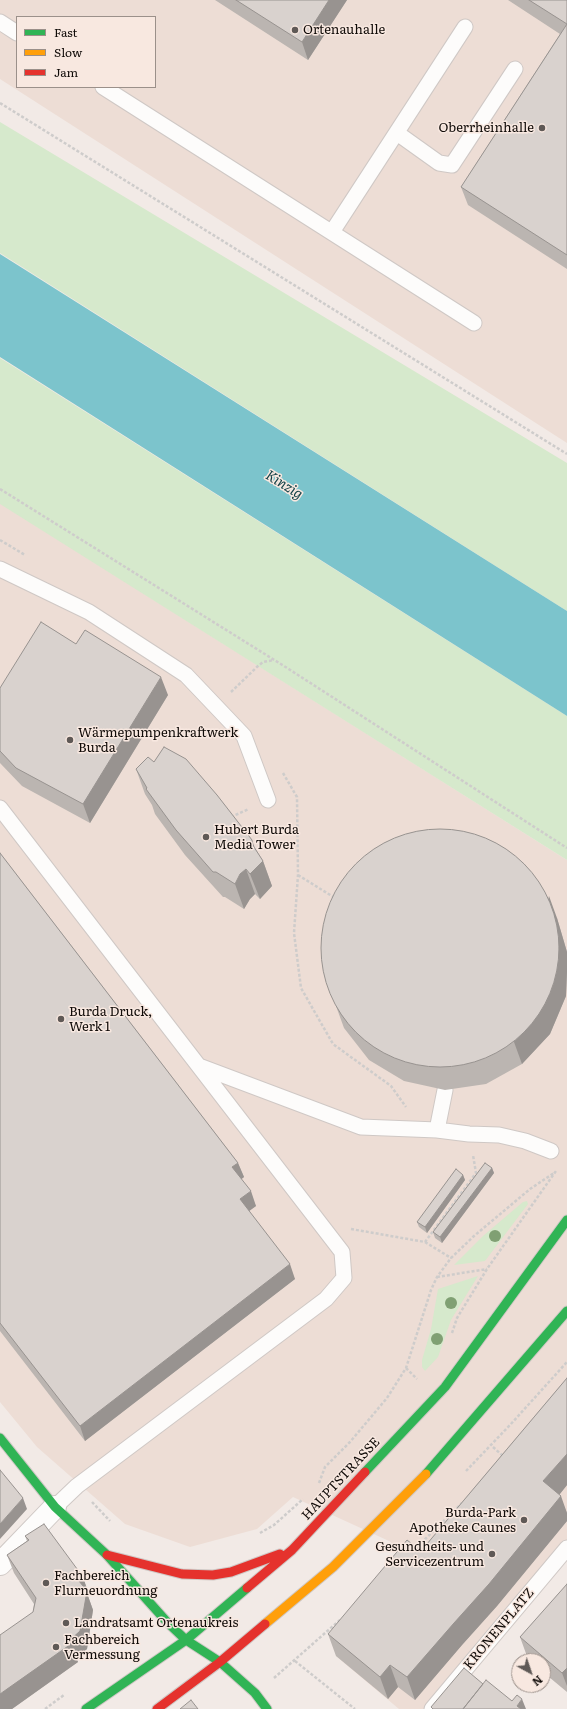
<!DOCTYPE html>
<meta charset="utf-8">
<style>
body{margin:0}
#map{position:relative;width:567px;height:1709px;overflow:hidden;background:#f2eae6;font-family:Literata,serif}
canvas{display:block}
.legend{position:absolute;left:16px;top:16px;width:140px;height:72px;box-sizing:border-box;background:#f8e8e0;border:1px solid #9b908a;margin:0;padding:5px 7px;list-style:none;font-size:12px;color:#100b08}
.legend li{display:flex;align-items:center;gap:8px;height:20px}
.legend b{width:20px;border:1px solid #9b908a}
.north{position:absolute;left:511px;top:1653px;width:40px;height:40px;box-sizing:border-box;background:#f8e8e0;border:1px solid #9b908a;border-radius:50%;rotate:140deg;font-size:11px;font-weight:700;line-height:16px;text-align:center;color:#100b08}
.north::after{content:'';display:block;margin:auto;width:14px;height:18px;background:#5f5956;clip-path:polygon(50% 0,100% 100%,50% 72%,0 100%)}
</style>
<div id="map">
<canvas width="567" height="1709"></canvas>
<ul class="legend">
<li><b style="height:5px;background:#30b455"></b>Fast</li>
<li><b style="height:5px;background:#ff9f0a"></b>Slow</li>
<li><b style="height:5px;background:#e5322d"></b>Jam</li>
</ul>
<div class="north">N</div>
</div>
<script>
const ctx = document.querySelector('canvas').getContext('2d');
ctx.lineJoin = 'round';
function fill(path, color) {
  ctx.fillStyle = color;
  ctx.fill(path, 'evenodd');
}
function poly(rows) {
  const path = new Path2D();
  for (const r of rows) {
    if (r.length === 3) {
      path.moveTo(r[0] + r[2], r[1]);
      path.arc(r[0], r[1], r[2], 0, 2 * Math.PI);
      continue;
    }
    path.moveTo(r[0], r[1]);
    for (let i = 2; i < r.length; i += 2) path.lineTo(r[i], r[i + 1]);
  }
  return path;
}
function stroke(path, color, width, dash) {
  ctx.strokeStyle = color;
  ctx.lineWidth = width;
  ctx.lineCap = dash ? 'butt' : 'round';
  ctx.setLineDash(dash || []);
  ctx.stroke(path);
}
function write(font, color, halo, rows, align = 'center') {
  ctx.font = font + ' Literata,serif';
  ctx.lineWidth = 3;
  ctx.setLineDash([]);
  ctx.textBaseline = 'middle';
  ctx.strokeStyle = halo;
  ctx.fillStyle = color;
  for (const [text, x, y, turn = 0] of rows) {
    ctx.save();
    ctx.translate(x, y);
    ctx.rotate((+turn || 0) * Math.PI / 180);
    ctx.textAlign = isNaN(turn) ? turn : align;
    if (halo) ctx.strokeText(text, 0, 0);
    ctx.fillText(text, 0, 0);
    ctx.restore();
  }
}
const built = poly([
 [0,0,567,0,567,443,0,79],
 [17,17,155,17,155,87,17,87],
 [0,503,567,860,567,1560,433,1709,399,1709,336,1656,415,1562,389,1541,293,1497,257,1529,190,1547,125,1524,37,1447,0,1402]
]);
const green = poly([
 [0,122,567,463,567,611,0,253],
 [0,358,567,716,567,860,0,504],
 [527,1201,528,1204,485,1261,454,1265,483,1236,523,1202],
 [478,1276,451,1320,438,1357,425,1371,422,1367,422,1360,431,1329,438,1289]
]);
const water = poly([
 [0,254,567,611,567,716,0,357]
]);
const path = poly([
 [0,103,567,454],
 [0,489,284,666,567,848],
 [0,540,25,555],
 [231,692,258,666,263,662,274,660],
 [283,773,297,797,298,875,294,933,301,988,333,1044,391,1086,406,1107],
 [231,817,249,809],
 [298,875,335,898],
 [351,1229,425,1242,476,1173,473,1155],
 [425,1242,451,1258],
 [437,1277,487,1269],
 [452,1333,457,1318,487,1269,556,1171],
 [406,1368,417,1379],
 [493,1447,503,1456],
 [466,1471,510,1425,567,1362],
 [319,1483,325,1467,350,1442,387,1398,406,1368,431,1290,437,1277,451,1258,474,1236,530,1189,554,1173],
 [92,1502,110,1521],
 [260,1533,274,1525,303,1499],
 [414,1550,462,1503],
 [295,1661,355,1709],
 [274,1678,341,1619],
 [45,1709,64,1695]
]);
const lane = poly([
 [0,22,17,33],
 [103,87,474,323],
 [397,133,439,163,452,165,515,69],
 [332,232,465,27],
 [0,569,89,612,186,675,244,736,268,800],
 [0,808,342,1252,344,1278,326,1299,77,1486,55,1507],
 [199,1066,361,1127,437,1130],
 [445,1090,437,1130,469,1134,499,1135,525,1141,551,1151],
 [432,1709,567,1548]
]);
const street = poly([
 [0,1564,55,1507]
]);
const fast = poly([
 [0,1438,55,1507,107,1555,167,1622,186,1640,220,1662,255,1693,267,1709],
 [365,1472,445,1387,567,1220],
 [426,1474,567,1311],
 [86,1709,186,1640,247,1588]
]);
const slow = poly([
 [265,1624,333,1567,426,1474]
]);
const jam = poly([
 [107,1555,182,1574,213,1575,231,1572,280,1554],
 [247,1588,292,1550,365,1472],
 [157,1709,220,1662,265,1624]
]);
const trees = [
 [495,1236],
 [451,1303],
 [437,1339]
];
const wall = poly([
 [215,0,347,0,308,60],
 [508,0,567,0,567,269,468,205,461,187,560,34],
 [76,644,168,695,90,823,22,786,0,763,0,688],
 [136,769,255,848,263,861,272,886,260,899,255,894,250,899,244,909,225,897,223,897,185,855,155,814,152,805,145,794],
 [0,853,238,1163,244,1177,241,1179,256,1206,249,1211,295,1279,85,1441,0,1331],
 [557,918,567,952,567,972,566,996,550,1034,522,1064,486,1084,445,1090,404,1081,369,1060,344,1028,336,1006],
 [492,1168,494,1173,442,1243,435,1238,433,1232],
 [463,1175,465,1180,427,1233,419,1227,417,1222],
 [567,1378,567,1485,559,1495,567,1513,567,1521,497,1606,462,1645,415,1700,398,1687,388,1699,336,1656,328,1634,421,1551],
 [25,1536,83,1577,89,1595,88,1596,93,1610,87,1649,76,1658,78,1662,12,1709,0,1709,33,1612,34,1604,14,1573,7,1555,27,1541],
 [567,1584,567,1692,543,1672,543,1661,531,1661,528,1659,520,1637]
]);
const shadedWall = poly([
 [329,0,347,0,308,60,302,42],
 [161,677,168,695,90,823,83,804],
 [252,840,260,863,263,861,272,886,260,899,250,874],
 [246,869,255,894,250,899,244,909,235,884,240,874],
 [549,896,557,918,567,952,567,972,566,996,550,1034,522,1064,514,1042],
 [238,1163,244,1177,238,1182,232,1167],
 [492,1168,494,1173,442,1243,440,1237],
 [463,1175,465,1180,427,1233,425,1227],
 [251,1191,256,1206,245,1214,240,1199],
 [290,1264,295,1279,85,1441,80,1426],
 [567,1454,567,1485,552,1504,543,1481],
 [561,1496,567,1513,567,1521,497,1606,462,1645,415,1700,407,1677],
 [23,1498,27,1509,0,1539,0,1524],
 [83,1577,89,1595,88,1596,93,1610,87,1649,76,1658,78,1662,12,1709,0,1709,0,1694,69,1641,79,1581],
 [390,1665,398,1687,388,1699,380,1677],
 [567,1668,567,1686,562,1673],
 [522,1699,526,1709,518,1709,517,1706]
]);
const building = poly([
 [236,0,329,0,302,42,236,0],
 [529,0,567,0,567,255,461,187,567,24,529,0],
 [41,622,76,644,85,630,161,677,83,804,16,768,0,751,0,688,41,622],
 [164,747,186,759,217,795,252,840,252,844,263,861,250,874,246,869,240,874,235,884,216,872,213,872,176,830,146,789,147,788,136,769,148,757,154,762,164,747],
 [440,948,119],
 [0,853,238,1163,232,1167,251,1191,240,1199,290,1264,80,1426,0,1323,0,853],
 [485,1163,492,1168,440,1237,433,1232,485,1163],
 [456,1169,463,1175,425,1227,417,1222,456,1169],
 [567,1378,567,1454,543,1481,561,1496,489,1584,454,1623,407,1677,390,1665,380,1677,328,1634,407,1540,421,1551,567,1378],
 [0,1470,23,1498,0,1524,0,1470],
 [44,1524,83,1577,79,1581,87,1591,80,1631,69,1641,71,1644,0,1694,0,1635,33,1612,36,1598,7,1555,29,1540,25,1536,44,1524],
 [567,1584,567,1668,562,1673,520,1637,567,1584],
 [464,1668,483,1684,463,1709,433,1709,431,1707,464,1668],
 [486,1680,512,1701,517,1695,522,1699,517,1706,521,1709,463,1709,486,1680],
 [191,1700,198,1709,180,1709,191,1700]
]);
const markers = [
 [295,30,4,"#5f5956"],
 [542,128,4,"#5f5956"],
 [70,740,4,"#5f5956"],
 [206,837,4,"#5f5956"],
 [61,1019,4,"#5f5956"],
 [524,1520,4,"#5f5956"],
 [492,1554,4,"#5f5956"],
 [46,1583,4,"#5f5956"],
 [66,1623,4,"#5f5956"],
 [56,1647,4,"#5f5956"]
];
const poiNames = [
 ["Ortenauhalle",303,30],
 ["Oberrheinhalle",534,128,"right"],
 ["Wärmepumpenkraftwerk",78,733],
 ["Burda",78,748],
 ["Hubert Burda",214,830],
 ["Media Tower",214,845],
 ["Burda Druck,",69,1012],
 ["Werk 1",69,1027],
 ["Burda-Park",516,1513,"right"],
 ["Apotheke Caunes",516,1528,"right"],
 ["Gesundheits- und",484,1547,"right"],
 ["Servicezentrum",484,1562,"right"],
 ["Fachbereich",54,1576],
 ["Flurneuordnung",54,1591],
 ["Landratsamt Ortenaukreis",74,1623],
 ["Fachbereich",64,1640],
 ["Vermessung",64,1655]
];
const streetNames = [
 ["HAUPTSTRASSE",341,1479,-47],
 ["KRONENPLATZ",499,1629,-50]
];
const waterNames = [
 ["Kinzig",284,485,32]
];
fill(built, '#edddd5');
fill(green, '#d6e9cc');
fill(water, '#7cc4cc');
stroke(lane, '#cfc8c5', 17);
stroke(street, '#cfc8c5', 24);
stroke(fast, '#cfc8c5', 11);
stroke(slow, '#cfc8c5', 11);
stroke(jam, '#cfc8c5', 11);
stroke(path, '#cecccb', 2.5, [3, 2]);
stroke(lane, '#fdfcfb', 15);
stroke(street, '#fdfcfb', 22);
stroke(fast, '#30b455', 9);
stroke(slow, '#ff9f0a', 9);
stroke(jam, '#e5322d', 9);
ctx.fillStyle = '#80a073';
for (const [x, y] of trees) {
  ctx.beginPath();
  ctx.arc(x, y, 6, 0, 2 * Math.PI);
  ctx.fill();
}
fill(wall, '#bbb5b1');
fill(shadedWall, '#989390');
fill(building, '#d9d2ce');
stroke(building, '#989390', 1);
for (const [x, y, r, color] of markers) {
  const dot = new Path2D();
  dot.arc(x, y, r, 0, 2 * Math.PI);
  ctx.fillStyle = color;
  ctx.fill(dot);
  stroke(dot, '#f8e8e0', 1.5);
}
write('13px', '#100b08', '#f8e8e0', poiNames, 'left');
write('13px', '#100b08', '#f8e8e0', streetNames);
write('italic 14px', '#104046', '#f8e8e0', waterNames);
</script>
